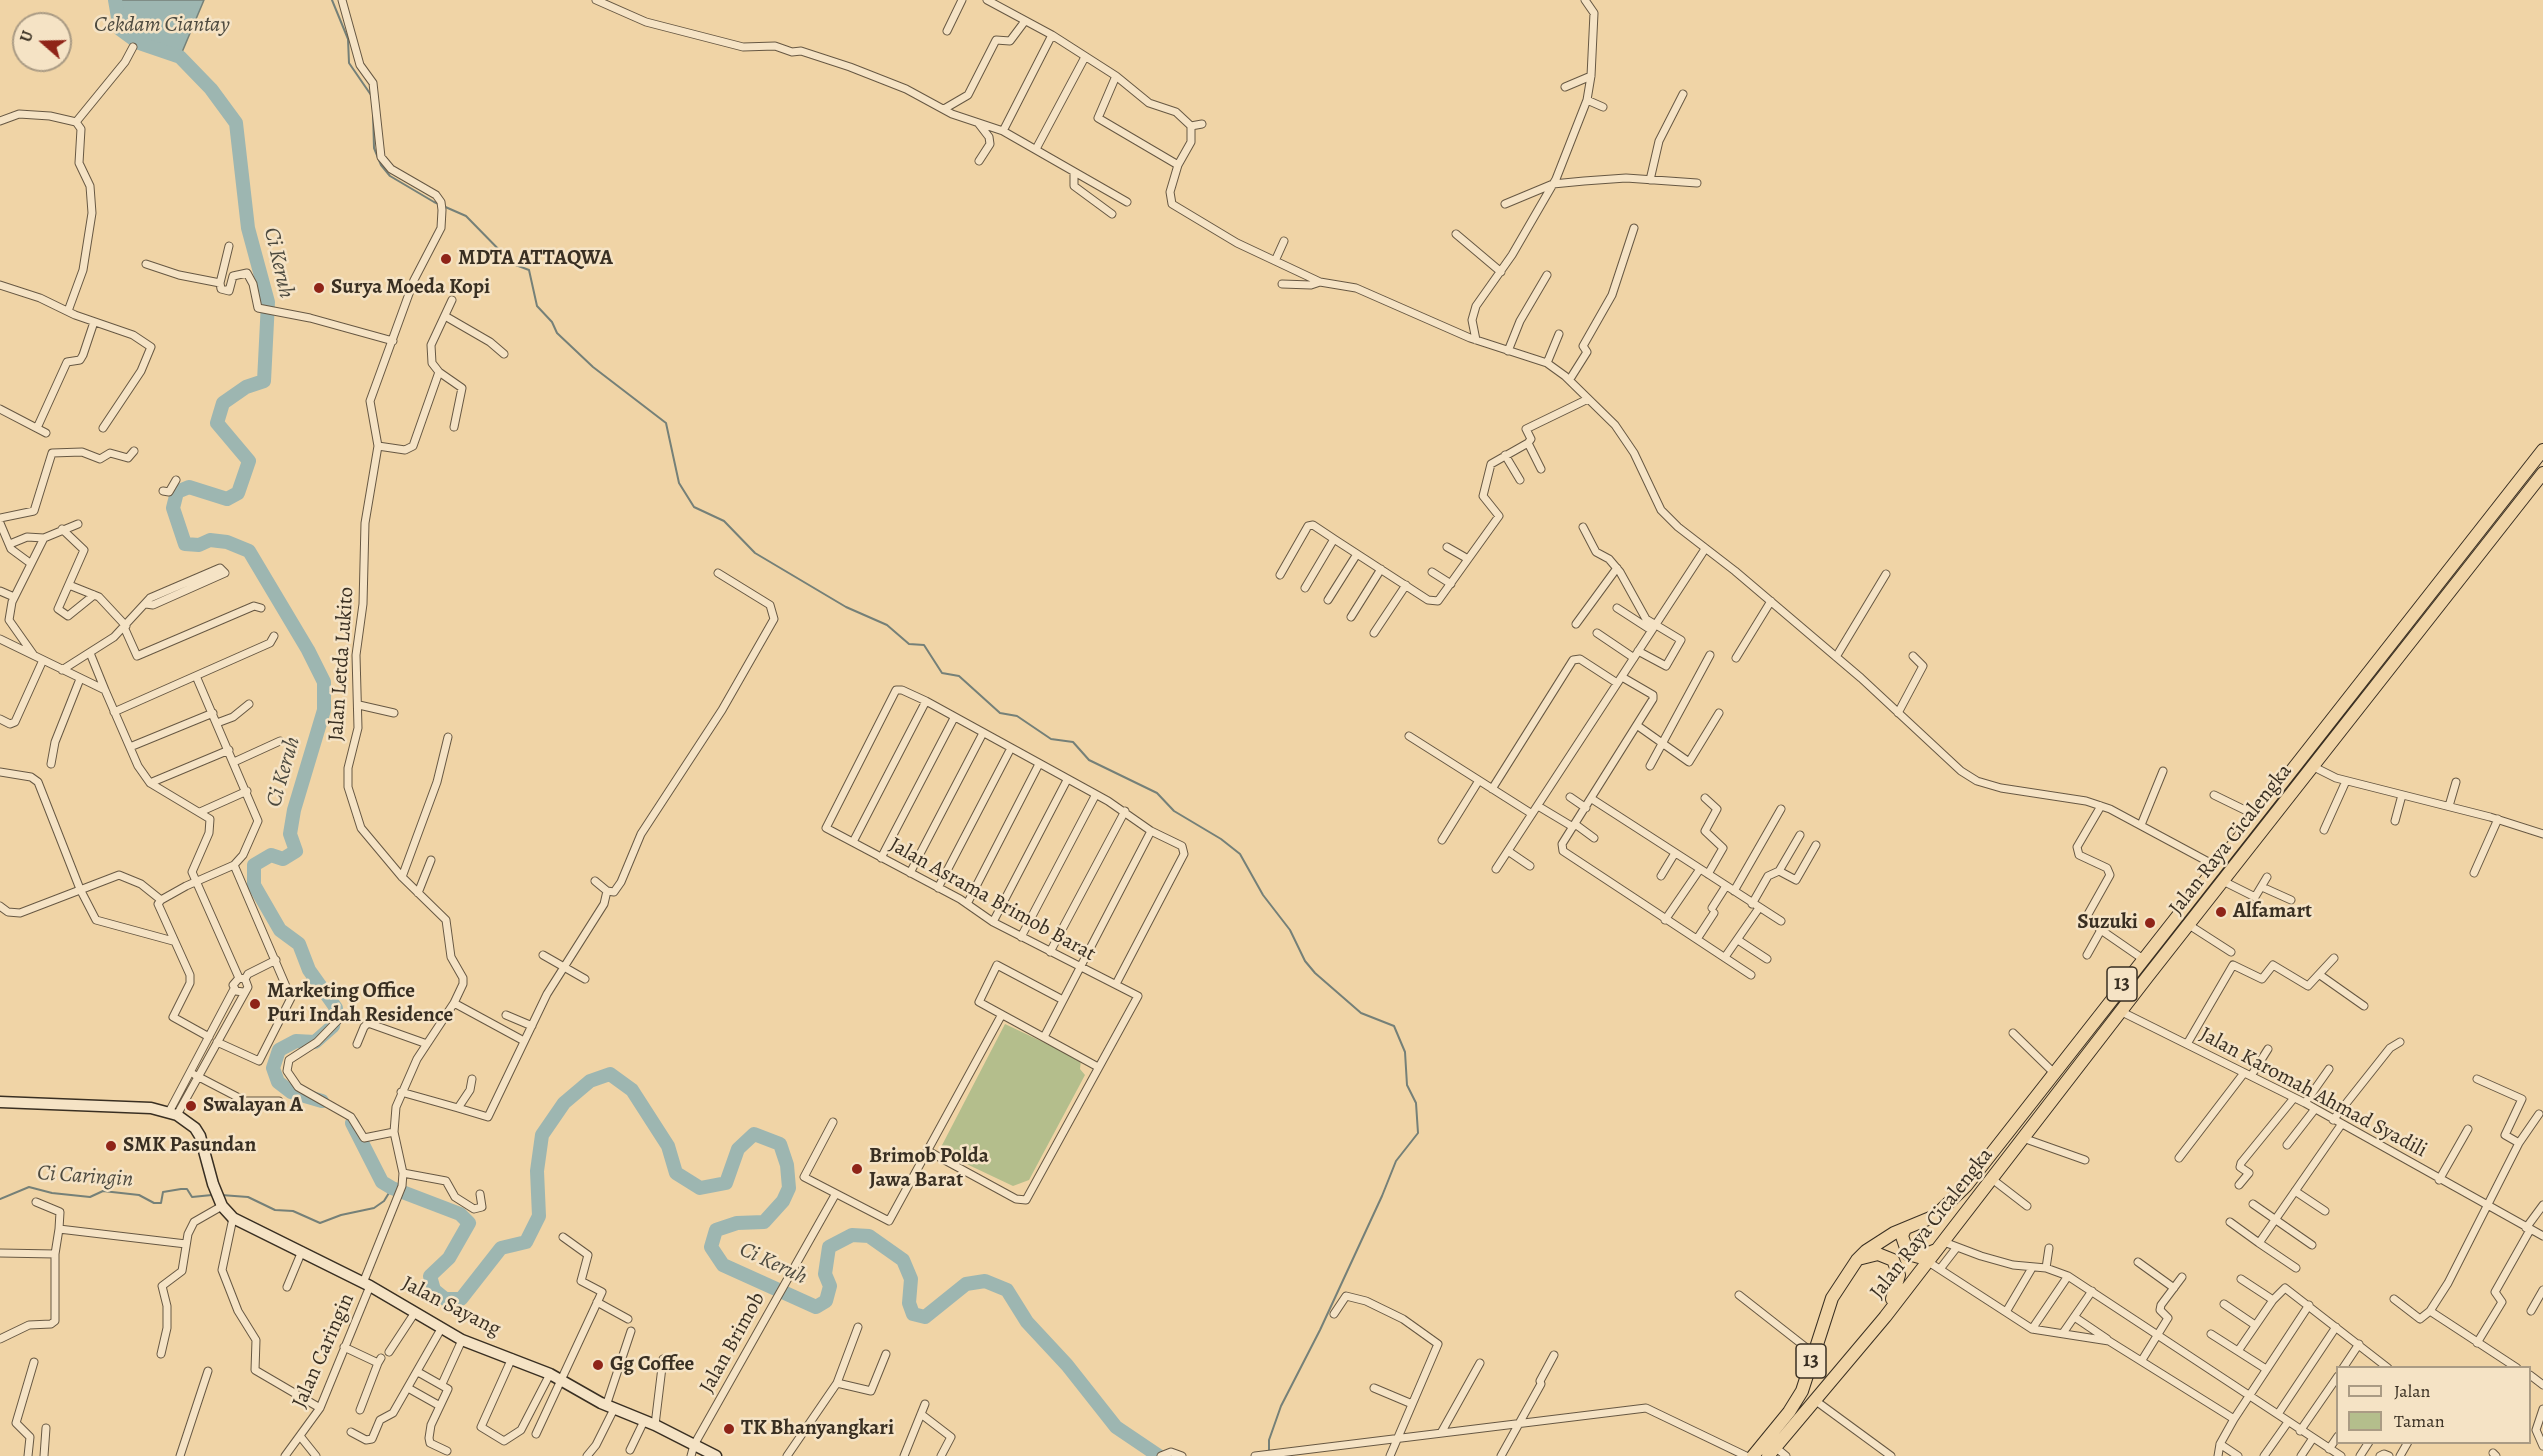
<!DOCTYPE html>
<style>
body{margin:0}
#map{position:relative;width:2543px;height:1456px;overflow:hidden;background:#f0d4a6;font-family:Alegreya,serif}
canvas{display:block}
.legend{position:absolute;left:2336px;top:1366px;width:195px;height:78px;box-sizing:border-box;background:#f5e3c5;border:2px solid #aa9b84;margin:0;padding:8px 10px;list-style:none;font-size:18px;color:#392f22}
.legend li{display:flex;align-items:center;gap:12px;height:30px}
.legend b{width:30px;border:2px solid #aa9b84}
.north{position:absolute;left:12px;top:12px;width:60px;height:60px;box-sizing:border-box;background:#f5e3c5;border:2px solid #aa9b84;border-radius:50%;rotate:290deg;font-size:16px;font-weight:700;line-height:24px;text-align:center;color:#392f22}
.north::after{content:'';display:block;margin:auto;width:21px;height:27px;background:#8f2418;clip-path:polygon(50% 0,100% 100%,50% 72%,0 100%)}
</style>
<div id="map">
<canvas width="2543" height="1456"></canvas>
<ul class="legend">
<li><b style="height:8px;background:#f5e3c5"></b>Jalan</li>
<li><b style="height:16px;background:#b4be8c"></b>Taman</li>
</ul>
<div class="north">U</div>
</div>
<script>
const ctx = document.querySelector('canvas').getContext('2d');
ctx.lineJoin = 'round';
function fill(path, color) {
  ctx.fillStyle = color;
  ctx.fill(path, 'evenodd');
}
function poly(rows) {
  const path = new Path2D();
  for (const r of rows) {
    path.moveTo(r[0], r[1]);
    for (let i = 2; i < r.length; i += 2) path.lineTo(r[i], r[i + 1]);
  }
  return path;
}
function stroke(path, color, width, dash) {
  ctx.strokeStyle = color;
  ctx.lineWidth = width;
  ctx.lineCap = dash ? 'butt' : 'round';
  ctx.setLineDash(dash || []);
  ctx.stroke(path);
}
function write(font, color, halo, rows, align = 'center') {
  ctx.font = font + ' Alegreya,serif';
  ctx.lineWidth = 5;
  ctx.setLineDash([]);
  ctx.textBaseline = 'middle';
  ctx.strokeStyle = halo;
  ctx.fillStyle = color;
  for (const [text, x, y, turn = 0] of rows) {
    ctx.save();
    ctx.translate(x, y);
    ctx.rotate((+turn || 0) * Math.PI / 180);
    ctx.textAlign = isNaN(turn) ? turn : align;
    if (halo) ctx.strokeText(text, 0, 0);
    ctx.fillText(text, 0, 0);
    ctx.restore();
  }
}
const green = poly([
 [1005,1024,1081,1060,1080,1069,1085,1075,1029,1180,1013,1186,939,1151]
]);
const water = poly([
 [115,0,204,0,180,57,170,57,139,43,120,29,115,0]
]);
const stream = poly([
 [332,0,348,39,349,63,371,95],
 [373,112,374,148,381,165,390,176,434,202,466,216,513,264,529,270,537,306,552,322,557,333,593,367,666,423,679,483,694,507,724,521,755,553,846,607,887,625,909,644,924,645,942,673,959,676,1000,713,1017,716,1051,739,1073,742,1089,760,1157,793,1174,811,1221,839,1240,854,1263,895,1290,930,1305,961,1315,973,1361,1013,1394,1026,1405,1052,1407,1085,1416,1103,1418,1133,1396,1161,1382,1196,1320,1330,1281,1406,1269,1440,1269,1454],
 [221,1195,248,1197,275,1210,293,1211,320,1223,341,1215,374,1208,384,1201,392,1188],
 [0,1199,29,1187,52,1193,90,1197,103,1191,139,1195,154,1203,161,1203,163,1192,181,1189,187,1189,192,1197,212,1195]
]);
const river = poly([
 [115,0,120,29,139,43,180,57,211,89,236,123,248,228,268,302,264,381,246,387,223,403,217,423,249,461,238,493,227,499,189,487,177,492,173,508,185,544,199,545,210,540,227,542,249,551,308,650,324,682,324,710,294,810,290,834,296,851,283,859,271,855,254,865,254,885,280,930,299,944,309,970,336,1008,333,1026,315,1042,296,1041,279,1050,273,1068,278,1082,291,1092,322,1101],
 [352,1123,382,1182,392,1188,460,1214,469,1223,449,1258,430,1276,434,1290,445,1299,461,1299,501,1248,526,1242,539,1216,537,1171,542,1135,564,1103,590,1081,610,1074,632,1090,668,1146,676,1173,700,1188,726,1183,738,1149,754,1134,780,1144,787,1165,789,1188,783,1201,764,1222,737,1223,716,1230,711,1247,723,1265,816,1307,826,1301,830,1286,825,1274,829,1247,852,1235,869,1236,903,1260,911,1279,909,1303,913,1314,925,1317,966,1284,985,1281,1007,1290,1027,1322,1067,1365,1116,1427,1159,1456]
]);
const minor = poly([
 [342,0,360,65,373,83,381,157,391,169,436,195,441,202,442,210,441,228,414,280,370,401,378,446,365,523,363,604,356,655,358,728,348,768,348,787,361,828,402,877,446,920,451,957,463,978,463,984,454,1003,417,1059,396,1107,394,1132,403,1173,402,1186,363,1283],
 [596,0,646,22,743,47,775,46,792,52,801,51,850,67,906,89,952,114,1003,131,1127,202],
 [987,0,1052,35,1116,76,1098,118,1178,165,1170,192,1172,204,1237,243,1320,282,1356,288,1470,338,1547,363,1565,376,1615,425,1634,453,1661,510,1678,527,1735,571,1861,678,1961,771,1977,781,2001,788,2086,801,2110,809,2216,866],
 [947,31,962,0],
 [1116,76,1149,103,1176,112,1191,126,1191,142,1178,165],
 [1565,87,1591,76],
 [1587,100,1603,107],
 [944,109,968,95,996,40,1010,41,1025,21],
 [0,121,19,114,50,116,76,122,81,129,79,163,90,186,92,213,83,270,68,311],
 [76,122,125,62,133,47],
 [979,124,989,137,990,144,979,161],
 [1191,126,1202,124],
 [1003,131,1052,35],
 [1036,149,1085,57],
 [1074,173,1074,186,1112,214],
 [1650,180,1659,141,1683,94],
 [1505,204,1553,184,1584,181,1626,178,1697,183],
 [1456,234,1501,272],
 [229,246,220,283,221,289,229,291,233,276,247,273,253,284,258,308,310,318,393,341],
 [1275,261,1284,241],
 [146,264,179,275,220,283],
 [1282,284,1311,285,1320,282],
 [0,285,40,298,75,315,133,335,151,347,141,371,103,428],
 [445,316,490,342,504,354],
 [1476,340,1472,320,1476,306,1512,255,1556,179,1587,100,1591,76,1594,13,1585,0],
 [1508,351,1520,321,1547,275],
 [1547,363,1559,334],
 [439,372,462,388,454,427],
 [1570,379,1587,352,1583,346,1612,295,1634,228],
 [0,409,46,433],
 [37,428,67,362,80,360,83,355,94,322],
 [1528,443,1541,469],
 [378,446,405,450,413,446,439,372,432,363,431,345,452,300],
 [1505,455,1520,480],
 [163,491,169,492,176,480],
 [0,518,34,511,52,453,82,452,100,459,110,453,128,458,134,451],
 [0,523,11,549,30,563],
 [1583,527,1596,552,1609,559,1620,572,1646,619,1681,640,1666,666,1638,651],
 [62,529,84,550,58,609,68,616,94,595],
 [10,544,27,537,44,538],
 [1447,547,1468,559],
 [1432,572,1451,584],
 [1280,575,1308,526,1313,525,1334,539],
 [69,585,99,597,126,626],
 [1305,588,1334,539,1428,600,1438,601,1499,516,1483,496,1491,464,1528,443,1531,439,1526,429,1588,399],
 [0,591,14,597],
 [1328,600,1357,554],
 [1617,608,1651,630],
 [1351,617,1381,569],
 [1576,624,1617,568],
 [124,627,137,656,254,606,261,608],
 [1374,633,1406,585],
 [1597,633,1634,658],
 [0,639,105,690,138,766,150,783,210,819,209,833,192,872,239,978],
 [90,653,105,690],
 [33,654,9,620,12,602,44,538,78,524],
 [1836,657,1886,574],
 [1736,658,1771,601],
 [62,670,114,637,150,598,220,568,225,573,153,605,146,604],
 [196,676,258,821,243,855,234,865],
 [1622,677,1653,695,1653,699,1562,844,1563,851,1751,975],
 [359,705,394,713],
 [114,712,270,643,274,636],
 [1898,713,1923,666,1913,656],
 [0,719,10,724,15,722,43,660],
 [217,723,233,717,249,704],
 [1638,726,1689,762,1719,713],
 [1409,736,1532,814],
 [130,747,213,713],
 [234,762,280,741],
 [51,764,55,742,80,679],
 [1650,766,1710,655],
 [2314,767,2336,778,2490,817,2543,834],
 [0,772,31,777,38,782,80,889,96,920,173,941],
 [150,783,229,750],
 [1492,789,1573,660,1580,659,1617,683],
 [2214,795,2255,815],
 [1570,797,1586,808],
 [1705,798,1717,809,1705,831,1723,848,1708,874],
 [1592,799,1781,921],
 [1538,806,1573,827],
 [2101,806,2077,847,2079,855,2107,868,2110,875,2087,916,2101,930,2143,959],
 [2449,806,2456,782],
 [200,812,247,791],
 [2395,821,2402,795],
 [1575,824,1594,838],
 [2141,825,2163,771],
 [2324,830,2346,781],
 [1442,840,1478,782],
 [853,842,926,701],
 [1508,851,1530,866],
 [881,858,954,718],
 [1496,869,1705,549],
 [1779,871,1800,835],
 [910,873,983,733],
 [2474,873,2498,819],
 [1661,876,1675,853],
 [402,877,437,782,448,737],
 [595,881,607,891],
 [2223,881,2255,897,2267,877],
 [2262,887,2291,900],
 [938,888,1011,748],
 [1734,891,1781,809],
 [418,893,431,860],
 [967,904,1039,764],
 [1752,904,1768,876,1779,871,1796,880,1816,845],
 [0,906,8,912,20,913,119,875,141,884,161,900],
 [1712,908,1726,886],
 [1665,920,1700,869],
 [993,922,1067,780],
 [2189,925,2231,952],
 [1021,937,1095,796],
 [1697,939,1714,913],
 [1738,940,1767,959],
 [1050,952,1125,811],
 [543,955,585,979],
 [2087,955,2101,930],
 [1725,957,1759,908],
 [2320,975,2364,1006],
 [245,979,248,974,276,960],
 [1063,1000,997,965,979,1002,1098,1067],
 [454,1003,524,1041],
 [2122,1012,2305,1103,2543,1236],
 [343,1015,317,1042,289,1060,287,1071,298,1087,351,1117,364,1138,394,1132],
 [506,1015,532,1026],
 [2013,1033,2053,1072],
 [209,1037,173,1017,190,983,190,975,158,904,161,900,186,886,234,865,291,998,259,1061,217,1042],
 [1044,1037,1151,831],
 [357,1044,364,1027,368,1023,427,1044],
 [2187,1044,2233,965,2262,979,2273,965,2308,986,2334,958],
 [195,1075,245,1101,279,1101],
 [2251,1076,2268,1049],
 [2477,1079,2522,1099,2505,1135,2519,1143],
 [401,1092,458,1108,470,1090,472,1079],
 [2305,1103,2329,1069],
 [458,1108,488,1117,547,994,604,904,607,891,614,892,621,882,641,834,722,710,774,619,770,605,718,573],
 [169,1112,234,989],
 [177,1115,248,987,245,979,239,978,233,985,236,991,243,992],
 [2333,1120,2390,1048,2400,1042],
 [833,1122,804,1177,889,1221,1001,1016],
 [2023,1138,2085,1160],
 [2287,1145,2315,1109],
 [928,1151,1016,1199,1026,1200,1138,996,993,922,960,899,826,828,896,690,902,690,926,701,1108,801,1151,831,1182,846,1184,854,1116,984],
 [2179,1158,2244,1073],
 [403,1173,446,1181,455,1197,474,1209,482,1207,480,1194],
 [1992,1179,2027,1206],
 [2439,1180,2468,1129],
 [2239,1185,2249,1173,2240,1167,2241,1163,2294,1098],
 [2295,1191,2325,1211],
 [36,1202,60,1212,59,1229],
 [2253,1204,2312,1245],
 [233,1218,222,1270,238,1311,256,1340,255,1370,320,1408],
 [2230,1222,2259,1243],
 [2526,1228,2543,1205],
 [1944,1242,1981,1256,2013,1265,2046,1268,2068,1276,2341,1456],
 [0,1253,55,1254],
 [1927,1261,2032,1329,2109,1341,2234,1419],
 [2138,1262,2174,1288],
 [2046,1268,2049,1248],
 [2296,1268,2259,1243,2341,1125],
 [1940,1269,1957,1247],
 [2241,1279,2273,1300],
 [287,1287,302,1251],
 [1739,1295,1813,1353],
 [2394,1299,2420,1319,2430,1311,2448,1283,2519,1143,2539,1114],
 [597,1302,628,1319],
 [2224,1304,2255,1325],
 [2430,1311,2517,1368],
 [2531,1311,2543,1290],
 [2006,1312,2032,1268],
 [1334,1314,1346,1296,1366,1301,1403,1319,1438,1344,1390,1456],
 [2076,1318,2107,1339],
 [2032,1329,2068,1276],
 [2063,1333,2092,1291],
 [2211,1334,2266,1369],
 [0,1339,29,1325,51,1324,55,1321,55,1254,59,1229,186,1244],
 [2477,1343,2502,1302,2495,1292,2530,1230],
 [344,1347,378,1363,381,1358],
 [2238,1351,2273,1300,2285,1288,2388,1368],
 [389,1352,414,1314],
 [161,1354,167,1328,167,1306,162,1286,182,1271,188,1234,194,1222,222,1206],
 [512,1358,481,1427,504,1441,521,1430,550,1374],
 [2142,1360,2168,1318,2160,1310,2161,1305,2182,1277],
 [2343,1368,2359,1344],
 [418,1372,448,1389,431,1425,429,1438,430,1443,447,1451],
 [2530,1375,2543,1385],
 [837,1383,858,1327],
 [442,1384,462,1340],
 [408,1388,440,1406],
 [1374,1388,1412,1404],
 [1816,1401,1891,1456],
 [606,1406,631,1331],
 [2543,1409,2536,1430,2543,1446],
 [360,1410,378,1363],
 [921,1414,951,1437,941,1456],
 [2278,1414,2336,1327],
 [655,1425,663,1359],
 [2300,1431,2338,1376],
 [351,1432,366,1440,372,1439,380,1420,393,1413,441,1329],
 [1441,1433,1480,1363],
 [536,1434,602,1292,581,1281,588,1255,563,1237],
 [300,1436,316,1456],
 [2220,1444,2238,1456],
 [1775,1447,1786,1456],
 [2329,1449,2338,1436],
 [630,1450,644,1421],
 [2493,1453,2496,1456],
 [28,1456,30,1437,16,1423,34,1362],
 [44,1456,46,1428],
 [180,1456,208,1371],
 [285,1456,320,1408,370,1286],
 [587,1456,596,1445,614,1409],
 [691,1456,694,1445,835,1195],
 [787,1456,837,1383,871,1391,886,1354],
 [904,1456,925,1404],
 [1161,1456,1171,1452,1182,1456],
 [1255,1456,1646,1408,1746,1456],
 [1501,1456,1541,1384,1540,1381,1554,1355],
 [2218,1456,2220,1444,2234,1419,2309,1305],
 [2264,1456,2288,1422],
 [2301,1456,2313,1438],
 [2360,1456,2369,1442],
 [2380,1456,2384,1454,2389,1456],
 [2400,1456,2408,1442]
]);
const secondary = poly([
 [0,1102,151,1108,177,1115,195,1128,200,1136,213,1184,222,1206,233,1218,370,1286,462,1340,550,1374,601,1403,655,1425,716,1456]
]);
const trunk = poly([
 [1905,1229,1902,1236,1908,1254,1919,1257,1936,1250],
 [1858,1259,1878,1254,1893,1260,1899,1275,1892,1299],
 [1753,1456,1789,1412,1802,1391,1832,1298,1857,1260,1866,1251,1894,1233,1935,1216,1966,1186,2543,450],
 [1768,1456,1885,1317,2148,976,2543,473]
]);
const markers = [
 [446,259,6,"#8f2418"],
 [319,288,6,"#8f2418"],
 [2221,912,6,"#8f2418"],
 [2150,923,6,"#8f2418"],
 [255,1004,6,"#8f2418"],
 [191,1106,6,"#8f2418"],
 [111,1146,6,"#8f2418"],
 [857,1169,6,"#8f2418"],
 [598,1365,6,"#8f2418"],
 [729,1429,6,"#8f2418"]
];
const shields = [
 [2122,984,30],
 [1811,1361,30]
];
const shieldNames = [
 ["13",2122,984],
 ["13",1811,1361]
];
const poiNames = [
 ["MDTA ATTAQWA",458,259],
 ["Surya Moeda Kopi",331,288],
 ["Alfamart",2233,912],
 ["Suzuki",2138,923,"right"],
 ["Marketing Office",267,992],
 ["Puri Indah Residence",267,1016],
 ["Swalayan A",203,1106],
 ["SMK Pasundan",123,1146],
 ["Brimob Polda",869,1157],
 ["Jawa Barat",869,1181],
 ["Gg Coffee",610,1365],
 ["TK Bhanyangkari",741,1429]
];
const streetNames = [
 ["Jalan Letda Lukito",342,664,-86],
 ["Jalan Raya Cicalengka",2231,840,-52],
 ["Jalan Asrama Brimob Barat",992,900,29],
 ["Jalan Karomah Ahmad Syadili",2313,1093,28],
 ["Jalan Raya Cicalengka",1932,1224,-52],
 ["Jalan Sayang",451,1307,27],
 ["Jalan Brimob",733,1343,-61],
 ["Jalan Caringin",324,1351,-66]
];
const waterNames = [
 ["Cekdam Ciantay",162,26],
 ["Ci Keruh",278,263,77],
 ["Ci Keruh",284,772,-74],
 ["Ci Caringin",85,1177,4],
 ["Ci Keruh",773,1264,25]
];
fill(green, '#b4be8c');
fill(water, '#9db6b1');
stroke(water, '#758078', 1.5);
stroke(stream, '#758078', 2);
stroke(river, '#9db6b1', 14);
stroke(minor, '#675843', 9);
stroke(secondary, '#392f22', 13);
stroke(trunk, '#392f22', 14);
stroke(minor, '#f5e3c5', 7);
stroke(secondary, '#f5e3c5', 10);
stroke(trunk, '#f0d4a6', 12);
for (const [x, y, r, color] of markers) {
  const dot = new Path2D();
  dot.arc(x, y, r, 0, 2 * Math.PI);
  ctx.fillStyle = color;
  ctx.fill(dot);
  stroke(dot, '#f5e3c5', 2);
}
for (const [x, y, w] of shields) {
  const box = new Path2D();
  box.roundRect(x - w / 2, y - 17, w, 34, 4.5);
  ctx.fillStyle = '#f5e3c5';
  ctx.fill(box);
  stroke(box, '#392f22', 1.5);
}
write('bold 20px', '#392f22', null, shieldNames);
write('bold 21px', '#392f22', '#f5e3c5', poiNames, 'left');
write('21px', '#392f22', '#f5e3c5', streetNames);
write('italic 22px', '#4d4a3f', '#f5e3c5', waterNames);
</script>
